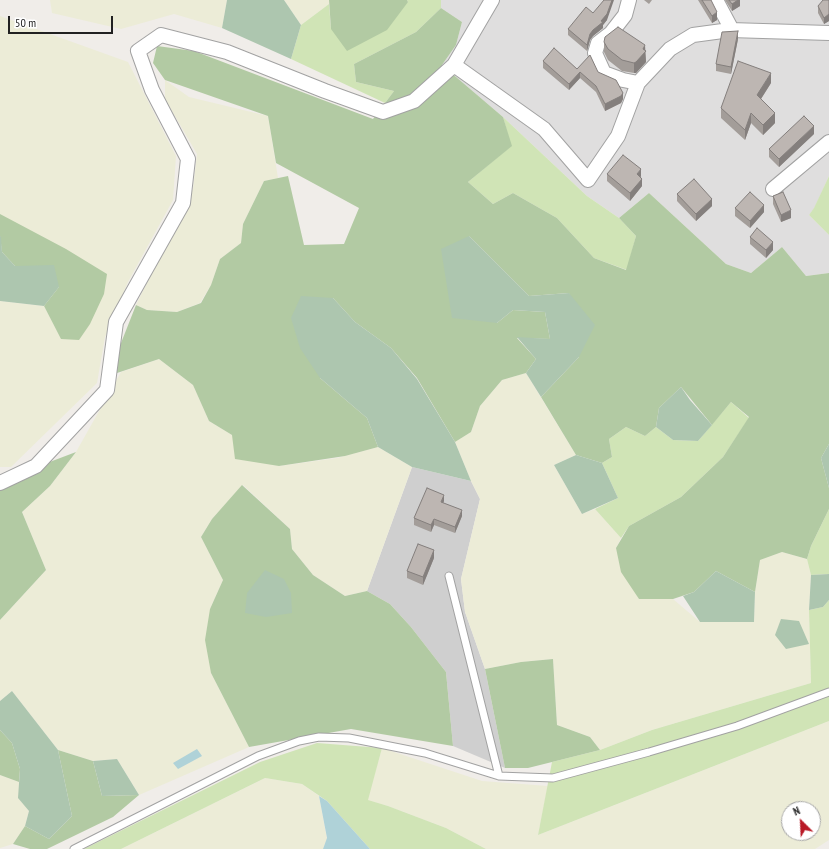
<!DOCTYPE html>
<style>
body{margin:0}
#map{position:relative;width:829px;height:849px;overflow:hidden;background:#f0ede9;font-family:"PT Sans Narrow",sans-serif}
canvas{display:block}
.north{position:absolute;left:781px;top:801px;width:40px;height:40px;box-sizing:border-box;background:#fff;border:1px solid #a6a6a6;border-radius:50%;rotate:336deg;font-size:11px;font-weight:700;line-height:16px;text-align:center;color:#212121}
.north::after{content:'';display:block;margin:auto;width:14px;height:18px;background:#b91926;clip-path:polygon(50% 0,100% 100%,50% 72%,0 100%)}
.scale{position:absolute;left:8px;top:16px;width:105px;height:18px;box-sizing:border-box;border:2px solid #212121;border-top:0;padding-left:5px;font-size:12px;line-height:14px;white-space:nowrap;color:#212121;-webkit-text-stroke:3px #fff;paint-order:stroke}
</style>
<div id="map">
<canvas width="829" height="849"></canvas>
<div class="north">N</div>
<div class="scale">50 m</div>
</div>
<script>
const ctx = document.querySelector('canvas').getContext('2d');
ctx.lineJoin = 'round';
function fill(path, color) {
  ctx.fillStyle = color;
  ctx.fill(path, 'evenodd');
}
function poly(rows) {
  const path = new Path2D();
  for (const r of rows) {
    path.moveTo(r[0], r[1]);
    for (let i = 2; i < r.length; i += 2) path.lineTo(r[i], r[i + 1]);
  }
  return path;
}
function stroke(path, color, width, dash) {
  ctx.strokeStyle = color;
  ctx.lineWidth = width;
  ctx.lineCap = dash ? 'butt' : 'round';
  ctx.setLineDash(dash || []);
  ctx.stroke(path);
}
const residential = poly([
 [441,0,829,0,829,176,814,209,809,215,829,235,829,273,806,276,782,247,751,273,726,264,649,193,619,218,587,196,503,117,442,65,456,45,462,22,441,8]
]);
const religious = poly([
 [412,467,471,481,480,499,461,579,465,612,485,669,505,768,453,746,446,672,411,627,390,604,367,591]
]);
const farmland = poly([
 [50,0,227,0,222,28,174,14,121,29,52,13],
 [284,0,329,0,329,4,301,25],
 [0,16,128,62,176,156,173,200,128,282,105,337,97,383,11,467,0,467,0,301,44,306,61,338,0,214],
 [165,80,189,97,268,116,278,178,264,181,243,224,241,243,220,259,211,285,200,303,177,312,147,310,136,305,193,189,197,154,165,99],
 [159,359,193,385,209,421,232,435,279,466,337,458,378,447,412,467,367,591,345,596,313,575,292,549,290,529,243,485,212,519,201,537,223,580,210,609,211,673,249,747,139,795,117,759,93,761,58,750,12,691,0,701,0,620,46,570,22,512,50,486,76,452,121,372],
 [526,373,576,455,554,465,582,514,595,509,621,538,616,548,639,599,673,599,700,622,754,622,755,592,760,560,782,552,807,559,811,575,809,610,811,683,652,730,600,750,590,737,557,725,553,659,521,662,485,669,465,612,461,579,480,499,471,481,455,442,471,432,480,406,502,380],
 [829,721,829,840,815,849,486,849,446,828,388,806,367,800,382,748,482,781,548,786,538,835],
 [789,809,813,809,813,833,789,833],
 [0,775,19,782,19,798,29,811,25,826,13,844,0,848],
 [265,778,302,784,319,796,327,839,323,849,121,849]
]);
const grass = poly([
 [407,0,441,0,441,8,416,32,354,64,356,82,394,91,385,103,291,59,301,25,329,4,331,29,408,2],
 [503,117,587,196,619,218,636,236,627,270,594,258,557,218,513,193,493,204,468,182,511,146],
 [829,176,829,235,809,215,814,208],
 [731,402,749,418,723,457,681,497,629,526,621,538,595,509,618,498,602,463,612,457,609,439,626,427,645,436,656,427,673,440,698,441],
 [829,509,829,574,811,575,807,559,811,546],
 [829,600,829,721,538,835,552,762,600,750,652,730,811,683,809,610,823,607],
 [317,743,382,748,368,800,388,806,446,828,486,849,370,849,327,801,302,784,265,778,121,849,84,849,260,762]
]);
const forest = poly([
 [329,0,407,0,408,2,387,30,347,51,331,29],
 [441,8,462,22,456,45,442,65,503,117,512,146,468,182,493,204,513,193,557,218,594,258,626,270,636,236,619,218,649,193,726,264,751,273,782,247,806,276,829,273,829,444,821,458,829,488,829,509,811,546,807,559,782,552,760,560,755,592,716,571,694,592,673,599,639,599,621,572,616,548,629,526,681,497,723,457,749,417,731,402,712,425,681,387,659,408,656,427,645,436,626,427,609,439,612,457,602,463,576,455,541,397,579,357,569,293,529,296,469,236,497,323,513,310,545,312,550,339,517,338,536,359,526,373,502,380,480,406,471,432,455,442,417,378,391,348,355,322,333,298,320,378,367,418,378,447,345,456,279,466,235,459,232,435,209,421,193,385,159,359,108,376,136,305,147,310,177,312,201,303,211,285,220,259,241,243,243,224,264,181,288,176,304,245,344,244,359,208,276,163,268,116,165,80,153,63,157,46,194,51,373,119,394,91,356,82,354,64,416,32],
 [0,214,66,249,107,274,104,294,90,324,79,340,61,339,44,306,59,287,15,266,2,252,0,236],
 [76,452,50,486,22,512,46,570,0,620,0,489,47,463],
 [242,485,290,529,292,549,313,575,345,596,367,591,390,604,411,627,446,672,453,746,351,729,249,747,211,673,205,640,210,609,223,580,201,537,212,519],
 [553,659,557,725,590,737,600,750,528,768,505,768,485,669,521,662],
 [0,730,12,743,20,769,19,782,0,775],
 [58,750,93,761,102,796,139,795,113,817,47,849,30,849,13,844,25,826,49,839,72,816]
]);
const cemetery = poly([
 [227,0,284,0,301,25,291,59,222,28],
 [0,236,1,237,2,252,15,266,54,265,59,287,44,306,0,301],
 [469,236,529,296,569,293,595,325,579,357,541,397,526,373,536,359,517,337,550,339,545,312,513,310,497,323,452,318,441,249],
 [301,296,333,298,355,322,391,348,417,379,455,442,471,481,412,467,378,447,367,418,320,378,300,348,291,318],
 [681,387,690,400,712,425,698,441,673,440,656,427,659,408],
 [829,444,829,488,821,458],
 [576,455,602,463,618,498,582,514,554,465],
 [265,570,284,579,291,593,292,613,266,617,245,613,247,593],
 [716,571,755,592,754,622,700,622,683,596,694,592],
 [829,574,829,600,823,607,809,610,811,575],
 [781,619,799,621,809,644,786,649,775,635],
 [12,691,58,750,72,816,49,839,25,826,29,811,18,798,20,769,12,743,0,730,0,701],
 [117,759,139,795,102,796,93,761]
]);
const water = poly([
 [197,749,202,756,178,769,173,763],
 [319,796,327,801,370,849,323,849,327,838]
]);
const service = poly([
 [449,576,499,776],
 [74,849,258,756,299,741,319,737,349,738,425,753,499,776,553,778,649,752,737,726,829,692]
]);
const minor = poly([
 [492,0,454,65,544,129,588,180,618,136,638,83],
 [629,0,625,15,611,33,598,43,595,53,604,73,623,80,638,83,670,49,693,35,730,30,829,33],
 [716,0,732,30],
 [773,189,829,142],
 [0,483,36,466,107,390,116,322,183,203,188,159,152,90,138,51,161,35,227,52,325,91,383,112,414,101,454,65]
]);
const wall = poly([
 [644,0,652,0,649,4],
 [698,0,711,0,717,20,712,23],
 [725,0,740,0,740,6,732,11],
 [829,0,829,21,824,24,818,13,818,6],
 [593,13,607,20,603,25,603,28,593,36,590,40,587,51,568,35,568,29],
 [738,39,731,74,716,71,716,64],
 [604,42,645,51,646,62,636,73,634,73,622,71,608,60,604,52],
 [543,61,577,69,623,99,621,103,605,111,596,92,580,78,569,90,543,68],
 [771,83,761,99,775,123,763,135,751,123,745,140,721,118,721,108],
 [814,134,779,167,769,157,769,149],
 [607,174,641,176,642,186,630,201,607,181],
 [677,194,712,206,696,221,677,201],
 [773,196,791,218,781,222,773,204],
 [735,208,764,212,750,228,735,216],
 [750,237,773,250,766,258,750,244],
 [444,501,443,503,462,516,455,533,434,525,431,532,414,525,414,518],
 [434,558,423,585,407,578,407,571]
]);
const shadedWall = poly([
 [612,0,614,0,607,20,603,25,603,28,593,36,590,40,587,51,587,45,590,34,593,30,601,21],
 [738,0,740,0,740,6,732,11,732,4],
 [717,12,717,20,712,23,712,16],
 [829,14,829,21,824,24,824,18],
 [738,31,738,39,731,74,731,67],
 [645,45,646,62,636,73,634,73,634,63],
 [580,72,580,78,569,90,569,84],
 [771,73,771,83,757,105,757,95],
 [623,93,623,99,621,103,605,111,605,104],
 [751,113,751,123,745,140,745,130],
 [775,113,775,123,763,135,763,125],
 [814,126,814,134,779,167,779,159],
 [641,169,641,176,637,181,637,174],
 [642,179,642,186,630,201,630,193],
 [712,199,712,206,696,221,696,214],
 [764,205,764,212,750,228,750,221],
 [791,210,791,218,781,222,781,215],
 [773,242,773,250,766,258,766,250],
 [444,495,444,501,441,509,441,502],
 [462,510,462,516,455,533,455,527],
 [434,519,434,525,431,532,431,525],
 [434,550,434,558,423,585,423,577]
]);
const building = poly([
 [604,0,612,0,607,14,601,21,603,22,593,30,590,34,587,45,568,29,586,7,593,13,604,0],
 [702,0,711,0,717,12,712,16,702,0],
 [729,0,738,0,732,4,729,0],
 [823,0,829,0,829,14,824,18,818,6,823,0],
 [618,27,645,45,643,49,646,51,636,62,634,63,622,60,608,49,604,42,605,37,618,27],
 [738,31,731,67,716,64,722,32,738,31],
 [554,48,577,69,590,55,598,72,616,80,623,93,621,96,605,104,596,86,580,72,569,84,543,61,554,48],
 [738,61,771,73,757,95,775,113,763,125,751,113,745,130,721,108,738,61],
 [804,116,814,126,779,159,769,149,804,116],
 [623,155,641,169,637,174,642,179,630,193,607,174,623,155],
 [694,179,712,199,696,214,677,194,694,179],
 [750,192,764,205,750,221,735,208,750,192],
 [783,192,791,210,781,215,773,196,783,192],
 [757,228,773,242,766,250,750,237,757,228],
 [427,488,444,495,441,502,462,510,455,527,434,519,431,525,414,518,427,488],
 [418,544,434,550,423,577,407,571,418,544]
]);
fill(residential, '#dfdede');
fill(religious, '#cfcfcf');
fill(farmland, '#ececd7');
fill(grass, '#d0e4b6');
fill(forest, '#b2caa3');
fill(cemetery, '#adc6af');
fill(water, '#afd2d8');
stroke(service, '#a2a2a2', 9);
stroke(minor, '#a2a2a2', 16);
stroke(service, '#fff', 7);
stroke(minor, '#fff', 14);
fill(wall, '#a39d99');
fill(shadedWall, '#847f7d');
fill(building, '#bdb6b2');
stroke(building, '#847f7d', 1);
</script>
